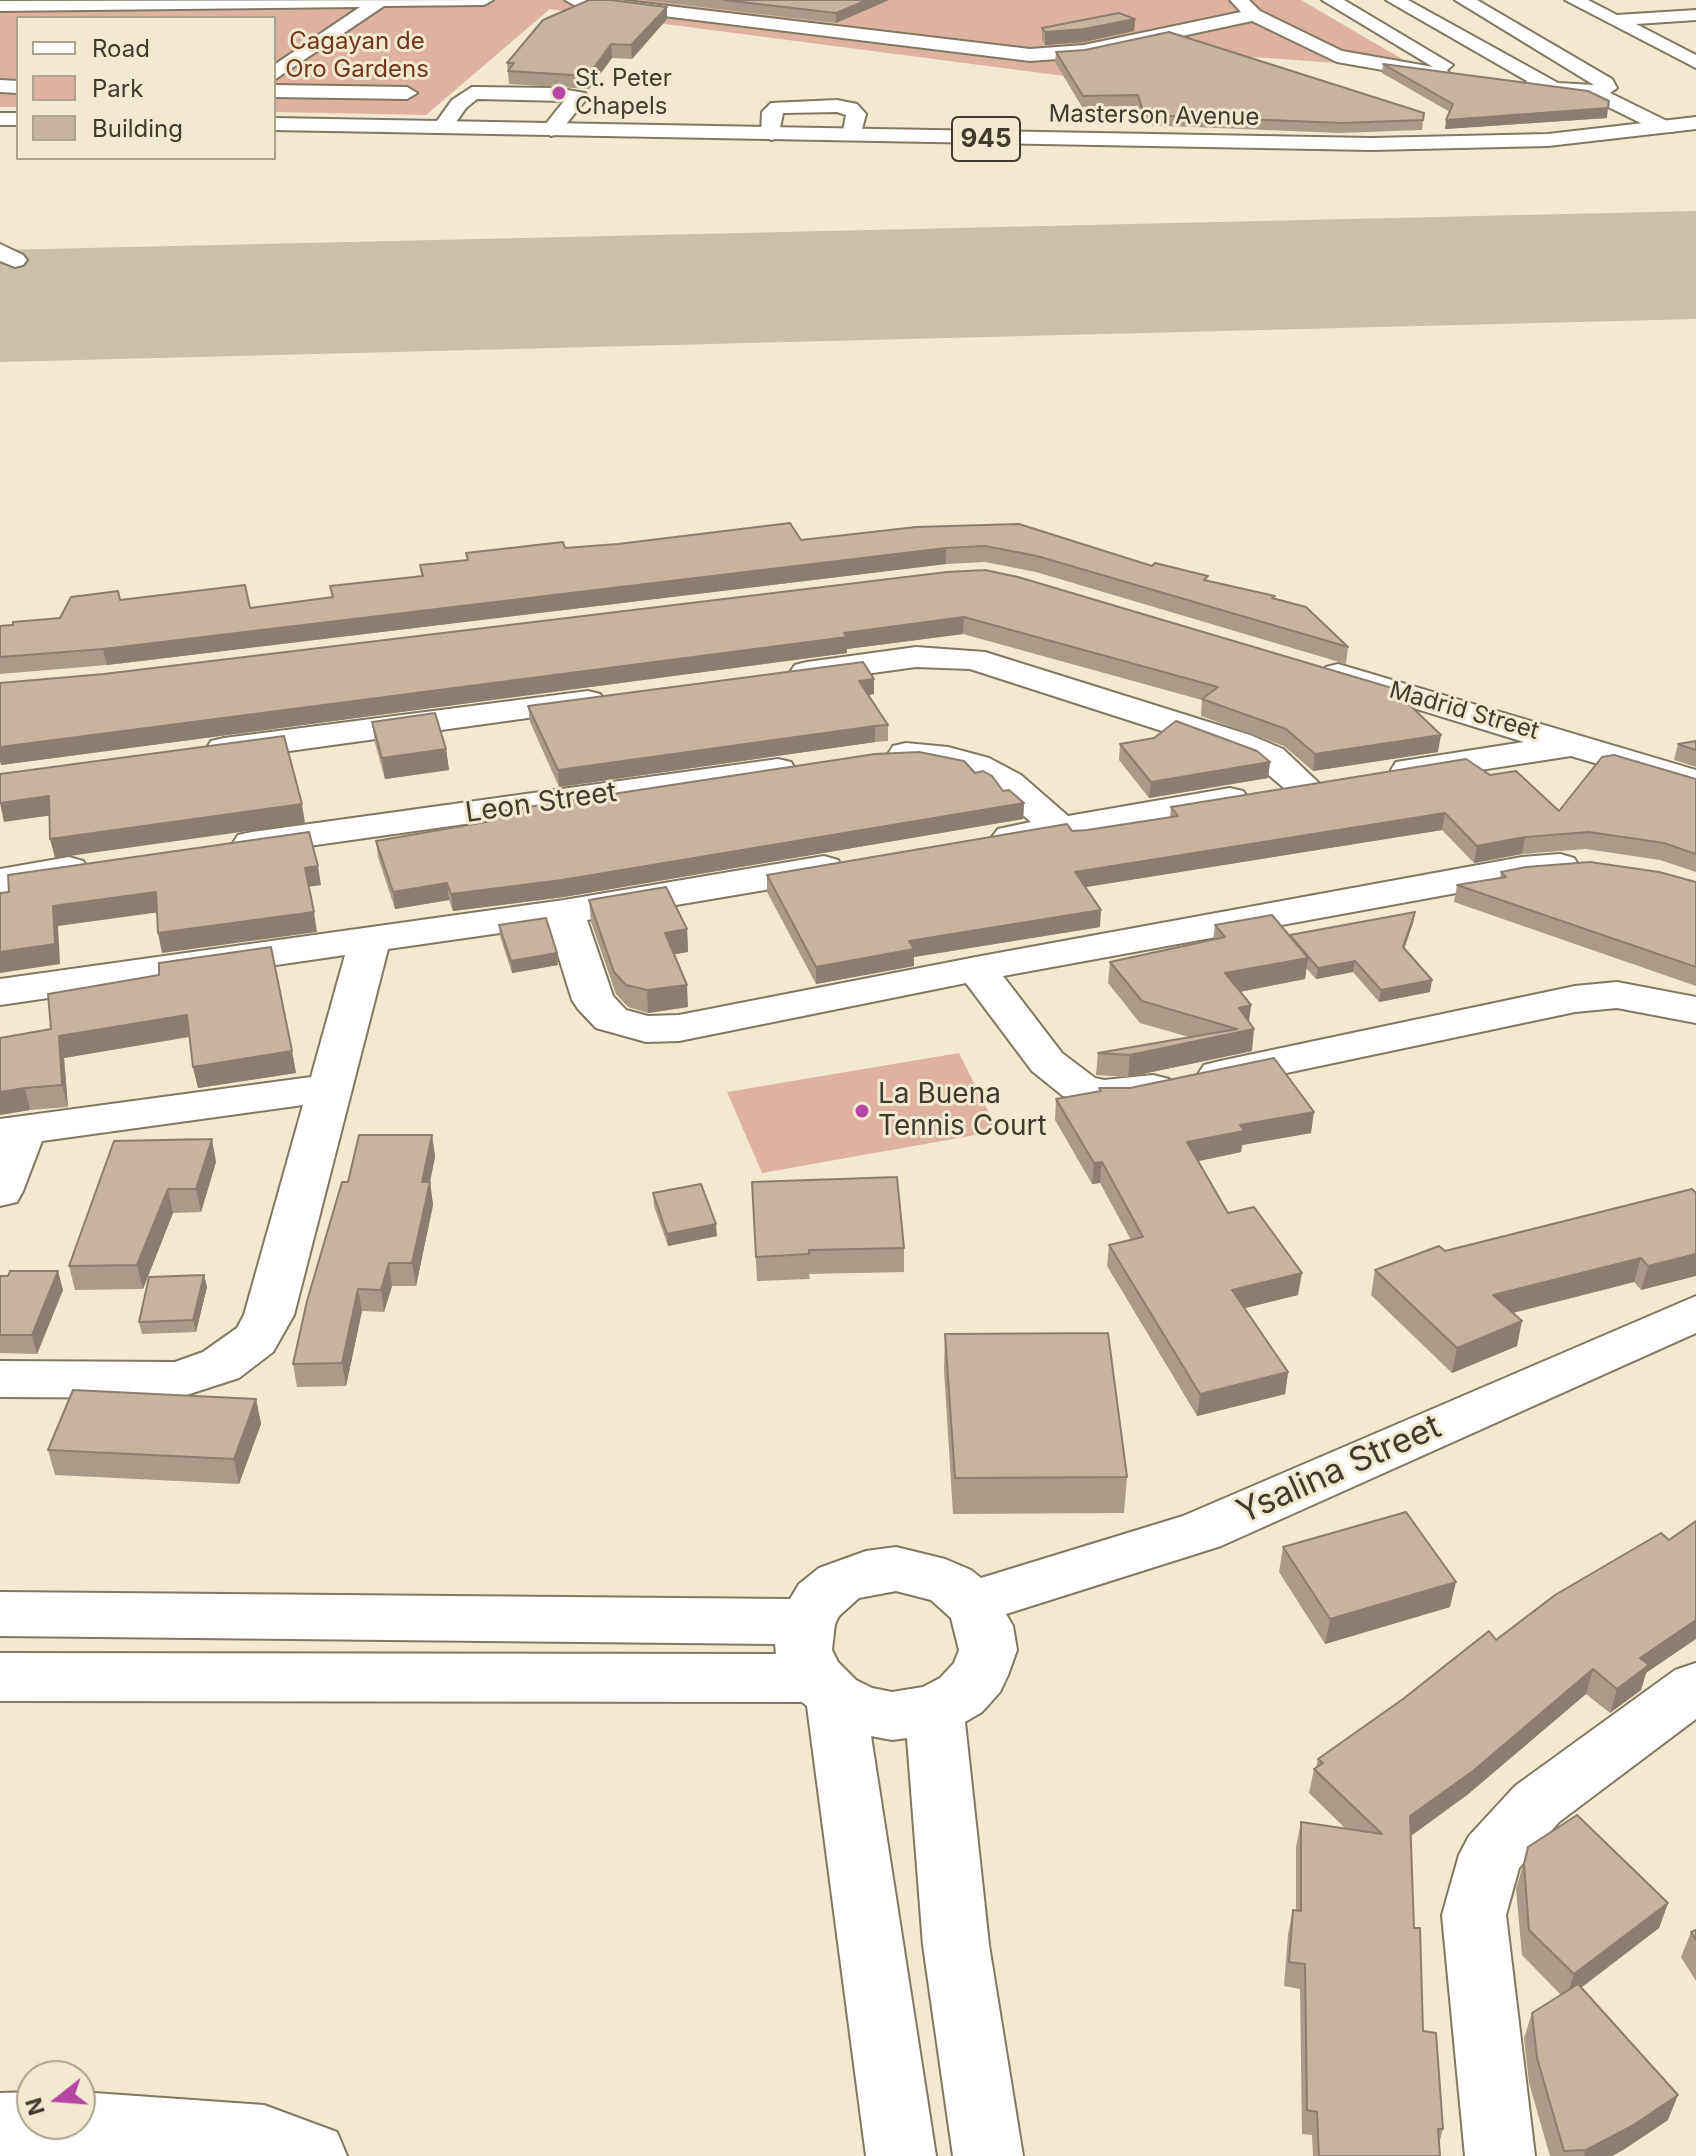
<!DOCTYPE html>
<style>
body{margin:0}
#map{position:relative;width:1696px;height:2156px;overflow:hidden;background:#f2e9d0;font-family:Inter,sans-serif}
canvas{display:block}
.legend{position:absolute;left:16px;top:16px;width:260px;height:144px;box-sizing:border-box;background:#f2e9d0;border:2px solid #aaa390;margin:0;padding:10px 14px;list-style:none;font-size:24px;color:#3f3b31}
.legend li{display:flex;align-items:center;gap:16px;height:40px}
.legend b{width:40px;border:2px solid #aaa390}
.north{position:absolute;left:16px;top:2060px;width:80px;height:80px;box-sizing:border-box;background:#f2e9d0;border:2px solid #aaa390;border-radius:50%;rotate:253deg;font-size:22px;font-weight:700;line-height:32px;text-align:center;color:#3f3b31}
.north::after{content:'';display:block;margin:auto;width:28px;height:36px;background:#b646a3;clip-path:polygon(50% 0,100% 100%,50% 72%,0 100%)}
</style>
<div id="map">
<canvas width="1696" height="2156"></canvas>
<ul class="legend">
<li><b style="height:10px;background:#fff"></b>Road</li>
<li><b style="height:22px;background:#dfb29f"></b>Park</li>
<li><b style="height:22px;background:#c6b3a0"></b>Building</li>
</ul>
<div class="north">N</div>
</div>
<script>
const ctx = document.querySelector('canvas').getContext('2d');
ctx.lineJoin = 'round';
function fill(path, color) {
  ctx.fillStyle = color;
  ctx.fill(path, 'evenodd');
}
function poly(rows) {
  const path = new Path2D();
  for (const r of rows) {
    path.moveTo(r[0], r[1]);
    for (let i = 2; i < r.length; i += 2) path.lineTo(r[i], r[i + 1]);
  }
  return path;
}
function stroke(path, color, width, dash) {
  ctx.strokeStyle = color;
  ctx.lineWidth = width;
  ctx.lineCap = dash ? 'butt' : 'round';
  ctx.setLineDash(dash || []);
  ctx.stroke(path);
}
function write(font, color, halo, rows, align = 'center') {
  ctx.font = font + ' Inter,sans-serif';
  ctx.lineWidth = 6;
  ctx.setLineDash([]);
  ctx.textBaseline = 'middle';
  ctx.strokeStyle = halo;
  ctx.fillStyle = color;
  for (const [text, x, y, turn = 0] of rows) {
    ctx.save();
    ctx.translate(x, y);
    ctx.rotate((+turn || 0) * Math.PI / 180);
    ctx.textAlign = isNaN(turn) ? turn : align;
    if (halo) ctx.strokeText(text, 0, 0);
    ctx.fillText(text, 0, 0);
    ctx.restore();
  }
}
const green = poly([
 [0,0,1301,0,1402,59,1337,63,1181,52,1072,77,550,9,426,115,274,112,274,18,18,18,18,107,0,107],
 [959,1053,998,1131,762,1173,727,1092]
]);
const runway = poly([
 [1696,211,1696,319,0,362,0,250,1696,211]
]);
const minor = poly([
 [493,0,484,5,384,6,274,80,274,65,360,7,0,11,0,1,493,0],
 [565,0,618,0,1030,49,1084,45,1241,12,1230,0,1249,0,1260,11,1342,51,1433,67,1322,0,1344,0,1453,65,1447,70,1450,74,1447,78,1440,80,1337,62,1252,21,1084,57,1030,61,574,5,565,0],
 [1386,0,1408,0,1558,83,1594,85,1455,0,1477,0,1612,79,1617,88,1610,93,1673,124,1676,128,1673,132,1659,132,1588,97,1525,90,1522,86,1527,81,1386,0],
 [1565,0,1588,0,1617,15,1696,10,1696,20,1636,24,1696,55,1696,68,1565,0],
 [0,80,18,81,18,93,0,92,0,80],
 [274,85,407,87,417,93,407,99,274,97,274,85],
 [472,87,555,88,585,93,588,97,558,134,551,136,541,130,564,101,477,99,466,108,449,132,435,132,432,128,452,100,472,87],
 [837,100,857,104,866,114,859,140,845,140,842,136,846,115,837,112,783,113,778,138,771,140,761,134,762,112,771,103,837,100],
 [0,244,23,255,27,260,23,265,15,267,0,261,0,244],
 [916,647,985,652,1250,735,1283,749,1322,786,1317,794,1304,797,1291,794,1257,765,1224,751,970,669,916,667,807,682,795,679,790,672,795,665,807,662,916,647],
 [1338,664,1696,770,1696,793,1571,756,1409,781,1396,778,1391,770,1396,762,1524,742,1326,681,1321,674,1326,667,1338,664],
 [588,691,600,694,605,701,600,708,224,760,211,757,206,749,211,741,224,738,588,691],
 [906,743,948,747,989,758,1021,775,1068,816,1230,788,1243,791,1249,799,1243,807,1230,810,1011,848,998,845,992,837,998,829,1031,822,995,791,963,774,893,762,888,754,893,746,906,743],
 [778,759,791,762,796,770,791,778,252,854,238,851,233,843,238,835,252,832,778,759],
 [1560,854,1574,858,1579,866,1574,874,1522,881,1003,976,1062,1053,1095,1078,1104,1080,1153,1075,1169,1079,1175,1088,1169,1097,1103,1107,1063,1096,1032,1071,966,983,679,1041,646,1042,596,1028,578,1009,572,1000,549,926,388,949,294,1315,273,1352,239,1378,177,1398,0,1397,0,1361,175,1362,203,1352,237,1328,244,1315,303,1105,42,1141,23,1191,17,1202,0,1206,0,1119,311,1077,345,955,0,1005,0,979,564,900,824,856,838,860,843,868,838,876,824,880,587,920,613,996,626,1010,648,1016,679,1015,976,957,1522,857,1560,854],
 [69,857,83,861,88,869,83,877,0,893,0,869,69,857],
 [1617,982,1696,997,1696,1023,1617,1008,1575,1012,1220,1087,1204,1083,1198,1074,1204,1065,1220,1061,1575,986,1617,982],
 [1696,1296,1696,1333,1221,1546,1006,1614,1013,1626,1017,1650,1008,1675,1000,1692,982,1712,965,1722,989,1945,1023,2156,953,2156,923,1945,907,1738,892,1740,871,1736,936,2156,866,2156,807,1706,802,1702,0,1701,0,1653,776,1654,775,1644,0,1636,0,1592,790,1599,799,1584,819,1568,866,1551,896,1547,945,1559,971,1570,981,1578,1183,1516,1696,1296],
 [896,1591,931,1600,951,1618,959,1650,954,1663,940,1678,923,1687,892,1692,872,1688,856,1680,838,1662,832,1650,835,1624,839,1616,859,1598,896,1591],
 [1696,1663,1696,1719,1559,1822,1519,1868,1506,1915,1535,2156,1465,2156,1442,1915,1459,1855,1469,1836,1515,1786,1675,1670,1696,1663],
 [32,2092,32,2124,80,2124,80,2092,264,2105,337,2132,347,2156,0,2156,0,2093,32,2092]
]);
const major = poly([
 [0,113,18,113,18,125,0,125,0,113],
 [1696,117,1696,129,1548,146,1371,150,274,130,274,118,1371,138,1548,134,1696,117]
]);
const wall = poly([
 [643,0,889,0,836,23],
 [667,7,667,19,632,59,612,58,589,89,509,84,507,63],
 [1135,19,1134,31,1084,42,1045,45,1042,40,1042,28],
 [1056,52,1424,113,1422,130,1340,133,1143,125,1138,106,1082,107,1055,62],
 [1383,64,1607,118,1445,129,1450,112,1382,73],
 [916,527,1152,566,1275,599,1348,647,1346,664,1036,572,985,562,946,564,107,665,0,674,0,626,60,618,120,600,250,608,332,597,330,586,421,576,420,565,467,560,466,553,565,548,801,540],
 [947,572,1438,752,1313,771,1284,746,1201,716,1202,700,963,634,847,649,847,653,1,765,0,760,0,683,104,674],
 [874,694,869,695,888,725,888,741,875,742,559,787,530,722,528,706],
 [372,722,446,749,449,770,385,779,375,743],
 [1696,741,1696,767,1674,760,1678,744],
 [1120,744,1270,762,1268,778,1149,798,1119,760],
 [975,773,1024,803,1023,819,564,897,453,911,449,900,395,909,378,857,376,841,489,822,488,813],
 [1490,775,1559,811,1696,779,1696,872,1660,860,1586,849,1522,854,1474,863,1442,830,1085,887,1100,927,914,957,914,966,816,984,767,892,767,875,1072,831,1087,830,1170,817,1171,807],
 [1501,872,1696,882,1696,986,1454,902,1457,885,1500,878],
 [589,900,687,929,688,952,674,954,688,1007,648,1013,628,1007,616,994,591,922],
 [1415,912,1413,923,1404,948,1430,992,1379,1002,1353,972,1316,979,1306,968,1305,979,1240,992,1251,1005,1249,1022,1252,1051,1128,1077,1096,1075,1098,1053,1189,1037,1140,1023,1108,983,1110,962,1213,939,1215,925,1290,937],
 [499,925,558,965,512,973,500,936],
 [48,994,292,1051,296,1073,198,1088,193,1067,190,1037,64,1058,68,1107,30,1110,0,1115,51,1029],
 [1099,1088,1311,1133,1242,1145,1241,1152,1198,1161,1228,1213,1298,1295,1245,1308,1288,1372,1285,1394,1197,1416,1107,1266,1109,1245,1131,1240,1100,1183,1092,1184,1055,1120,1056,1099,1099,1091],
 [432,1135,435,1157,430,1182,433,1205,416,1286,392,1286,384,1312,362,1311,346,1386,297,1387,293,1364,348,1182],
 [114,1141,216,1162,201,1212,173,1213,143,1289,75,1290,69,1266],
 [752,1182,904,1248,904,1272,809,1274,810,1279,757,1281],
 [1692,1189,1641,1290,1634,1282,1513,1313,1517,1346,1452,1373,1371,1295,1375,1270,1445,1251],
 [653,1193,717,1236,668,1246,654,1206],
 [204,1275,207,1287,196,1332,142,1334,139,1322],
 [0,1276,63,1290,37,1354,0,1353],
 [945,1334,1127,1477,1124,1513,953,1514,944,1370],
 [256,1399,261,1424,239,1484,55,1475,48,1450],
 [1283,1547,1450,1607,1325,1644,1279,1572],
 [1496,1640,1646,1673,1641,1690,1610,1713,1586,1694,1467,1795,1411,1836,1414,1928,1423,2031,1443,2129,1439,2144,1440,2156,1313,2156,1312,2135,1302,2134,1300,1989,1284,1986,1288,1934,1293,1910,1296,1910,1296,1847,1301,1822,1346,1829,1309,1793,1314,1769,1316,1768,1318,1759],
 [1528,1847,1668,1903,1659,1928,1581,1988,1668,2120,1623,2150,1612,2156,1550,2156,1529,2083,1524,2038,1532,2013,1561,1995,1522,1955,1516,1889],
 [1696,1930,1696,1981,1681,1957,1691,1932]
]);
const shadedWall = poly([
 [867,0,889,0,836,23,836,13],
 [667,7,667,19,632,59,631,45],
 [1135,19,1134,31,1084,42,1045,45,1045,32],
 [611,44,612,58,589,89,588,76],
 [1608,108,1607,118,1445,129,1446,120],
 [946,548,946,564,107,665,103,649],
 [964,617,963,634,847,649,847,653,1,765,0,760,0,747],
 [874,679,874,694,859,697,859,681],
 [875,726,875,742,559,787,558,770],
 [1441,735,1438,752,1313,771,1315,754],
 [446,749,449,770,385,779,382,758],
 [1270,762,1268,778,1149,798,1151,782],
 [49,796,53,815,4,822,0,803],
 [1024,803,1023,819,564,897,453,911,451,894],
 [302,804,305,823,55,858,50,839],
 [1445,813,1442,830,1074,889,1075,872],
 [1525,837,1522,854,1474,863,1477,846],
 [318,866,321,885,308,887,305,868],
 [447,883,449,900,395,909,393,892],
 [156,892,160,912,58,926,60,964,0,973,0,952,53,906],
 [1101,910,1100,927,914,957,914,966,816,984,816,967,909,941],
 [314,912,317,932,162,953,158,933],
 [1415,912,1413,923,1401,958,1403,947],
 [687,929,688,952,666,956,665,933],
 [557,953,558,965,512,973,511,961],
 [1308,958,1305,979,1222,995,1225,973],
 [1355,961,1353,972,1316,979,1318,968],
 [1432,980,1430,992,1379,1002,1381,990],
 [687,985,688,1007,648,1013,647,990],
 [1251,1005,1248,1027,1239,1008],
 [187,1015,192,1036,64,1058,68,1107,62,1085,59,1036],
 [1254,1029,1252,1051,1128,1077,1130,1055],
 [292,1051,296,1073,198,1088,193,1067],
 [25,1088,30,1110,0,1115,0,1092],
 [1314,1112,1311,1133,1242,1145,1241,1152,1185,1164,1187,1142,1240,1125],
 [432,1135,435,1157,425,1205,422,1182],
 [212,1139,216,1162,201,1212,196,1189],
 [1102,1162,1100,1183,1092,1184,1094,1163],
 [430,1182,433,1205,416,1286,412,1263],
 [168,1189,173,1213,143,1289,137,1265],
 [716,1224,717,1236,668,1246,667,1234],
 [1696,1254,1696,1276,1641,1290,1648,1266],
 [1641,1258,1634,1282,1488,1319,1493,1295],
 [389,1263,392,1286,384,1312,381,1290],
 [58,1271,63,1290,37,1354,32,1335],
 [1302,1273,1298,1295,1229,1312,1232,1290],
 [204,1275,207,1287,196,1332,193,1320],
 [358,1289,362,1311,346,1386,342,1363],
 [1522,1321,1517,1346,1452,1373,1457,1348],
 [1288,1372,1285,1394,1197,1416,1200,1394],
 [256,1399,261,1424,239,1484,234,1459],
 [1456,1582,1450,1607,1325,1644,1330,1619],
 [1696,1620,1696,1639,1646,1673,1641,1690,1610,1713,1617,1689,1640,1658],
 [1593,1669,1586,1694,1467,1795,1405,1840,1410,1816],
 [1668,1903,1659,1928,1566,1999,1574,1974],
 [1678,2095,1668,2120,1623,2150,1612,2156,1584,2156,1586,2150]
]);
const building = poly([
 [589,0,610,0,667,7,631,45,611,44,588,76,508,71,514,63,507,63,543,20,589,0],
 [724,0,867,0,836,13,724,0],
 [1119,13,1135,19,1084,29,1045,32,1042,28,1119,13],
 [1169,32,1424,113,1423,120,1342,123,1144,115,1138,95,1083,96,1056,52,1085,50,1169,32],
 [1383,64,1588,91,1609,101,1608,108,1446,120,1453,104,1383,64],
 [790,523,801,540,916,527,1019,524,1152,566,1155,563,1208,576,1204,580,1275,596,1272,598,1306,607,1348,647,1037,556,985,546,946,548,103,649,0,657,0,626,13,625,13,622,60,618,71,597,118,591,120,600,245,585,250,608,333,597,330,586,423,576,420,565,468,560,466,553,563,542,565,548,618,544,790,523],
 [985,570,1018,577,1392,688,1441,735,1315,754,1286,729,1202,699,1218,687,964,617,844,633,847,637,0,747,0,683,104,674,947,572,985,570],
 [863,662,874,679,859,681,888,725,875,726,558,770,528,706,863,662],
 [435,713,446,749,382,758,372,722,435,713],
 [1176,721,1257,751,1270,762,1151,782,1120,744,1154,738,1176,721],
 [284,736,302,804,50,839,49,796,0,803,0,774,284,736],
 [1696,741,1696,750,1678,744,1696,741],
 [919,752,964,761,975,773,983,771,992,776,1003,791,1009,790,1024,803,562,880,451,894,447,883,393,892,376,841,491,821,488,813,875,754,919,752],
 [1614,755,1696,779,1696,854,1664,843,1589,832,1525,837,1477,846,1445,813,1075,872,1101,910,909,941,914,949,816,967,767,875,1067,824,1072,831,1087,830,1178,816,1171,807,1466,759,1490,775,1516,771,1559,811,1602,757,1614,755],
 [309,832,318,866,305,868,314,912,158,933,156,892,53,906,55,944,0,952,0,893,9,892,8,875,309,832],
 [1590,862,1659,872,1696,882,1696,967,1457,885,1506,877,1501,872,1526,867,1590,862],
 [666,887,687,929,665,933,687,985,647,990,626,985,614,972,589,900,666,887],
 [1415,912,1403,947,1432,980,1381,990,1355,961,1318,968,1290,935,1415,912],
 [1272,915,1308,958,1225,973,1251,1005,1239,1008,1254,1029,1130,1055,1098,1053,1237,1029,1142,1001,1110,962,1225,937,1215,925,1272,915],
 [546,918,557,953,511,961,499,925,546,918],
 [271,947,292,1051,193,1067,187,1015,59,1036,62,1085,25,1088,0,1092,0,1038,51,1029,48,994,159,975,159,963,271,947],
 [1274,1058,1314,1112,1240,1125,1244,1131,1187,1142,1228,1213,1254,1207,1302,1273,1232,1290,1288,1372,1200,1394,1109,1245,1143,1237,1102,1162,1094,1163,1056,1099,1101,1091,1099,1088,1130,1088,1274,1058],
 [359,1135,432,1135,422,1182,430,1182,412,1263,389,1263,381,1290,358,1289,342,1363,293,1364,307,1301,342,1182,348,1182,359,1135],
 [212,1139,196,1189,168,1189,137,1265,69,1266,114,1141,212,1139],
 [897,1177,904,1248,809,1250,809,1254,756,1257,752,1182,897,1177],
 [701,1184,716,1224,667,1234,653,1193,701,1184],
 [1692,1189,1696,1193,1696,1254,1648,1266,1641,1258,1493,1295,1522,1321,1457,1348,1375,1270,1439,1246,1445,1251,1692,1189],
 [10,1271,58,1271,32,1335,0,1335,0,1276,8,1276,10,1271],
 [204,1275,193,1320,139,1322,149,1277,204,1275],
 [1108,1333,1127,1477,955,1478,945,1334,1108,1333],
 [73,1390,256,1399,234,1459,48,1450,73,1390],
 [1406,1512,1456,1582,1330,1619,1283,1547,1406,1512],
 [1696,1521,1696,1620,1640,1658,1649,1665,1617,1689,1593,1669,1473,1771,1410,1816,1414,1928,1420,1928,1423,2031,1436,2033,1443,2129,1438,2129,1440,2156,1319,2156,1317,2112,1307,2110,1305,1964,1289,1962,1293,1910,1301,1911,1301,1822,1382,1834,1314,1769,1323,1763,1318,1759,1403,1699,1489,1631,1496,1640,1555,1595,1661,1533,1669,1540,1696,1521],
 [1577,1815,1668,1903,1574,1974,1529,1930,1524,1864,1528,1847,1577,1815],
 [1696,1930,1696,1940,1691,1932,1696,1930],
 [1578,1984,1678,2095,1632,2126,1586,2150,1564,2151,1537,2058,1532,2013,1578,1984]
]);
const markers = [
 [559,93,8,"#b646a3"],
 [862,1111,8,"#b646a3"]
];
const farParknames = [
 ["Cagayan de",357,42],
 ["Oro Gardens",357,70]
];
const farPoinames = [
 ["St. Peter",575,79],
 ["Chapels",575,107]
];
const farStreetnames = [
 ["Masterson Avenue",1154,116,1],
 ["Madrid Street",1464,711,16]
];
const shields = [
 [986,139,68]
];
const shieldNames = [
 ["945",986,139]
];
const streetNames = [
 ["Leon Street",541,803,-8]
];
const poiNames = [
 ["La Buena",878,1095],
 ["Tennis Court",878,1127]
];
const nearStreetnames = [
 ["Ysalina Street",1339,1470,-24]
];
fill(green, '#dfb29f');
fill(runway, '#c8c0ab');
stroke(minor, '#807862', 4);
stroke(major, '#807862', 4);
fill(minor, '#fff');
fill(major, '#fff');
fill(wall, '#aa9a8a');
fill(shadedWall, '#8b7d70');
fill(building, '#c6b3a0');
stroke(building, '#8b7d70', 2);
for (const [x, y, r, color] of markers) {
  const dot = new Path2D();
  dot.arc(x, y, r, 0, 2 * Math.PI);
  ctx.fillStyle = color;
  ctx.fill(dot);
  stroke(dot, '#f2e9d0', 3);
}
write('24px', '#723618', '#f2e9d0', farParknames);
write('24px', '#3f3b31', '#f2e9d0', farPoinames, 'left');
write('24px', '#3f3b31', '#f2e9d0', farStreetnames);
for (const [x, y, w] of shields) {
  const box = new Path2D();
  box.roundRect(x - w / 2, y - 22, w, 44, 6);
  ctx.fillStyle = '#f2e9d0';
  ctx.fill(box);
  stroke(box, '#3f3b31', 2);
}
write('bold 26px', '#3f3b31', null, shieldNames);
write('28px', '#3f3b31', '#f2e9d0', streetNames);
write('28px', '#3f3b31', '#f2e9d0', poiNames, 'left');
write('34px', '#3f3b31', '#f2e9d0', nearStreetnames);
</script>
